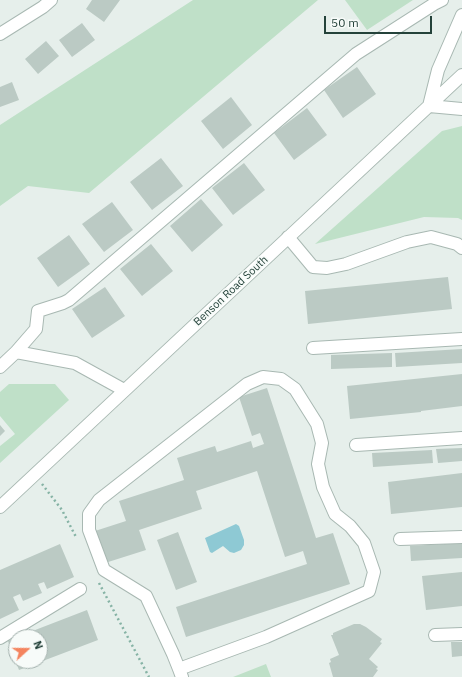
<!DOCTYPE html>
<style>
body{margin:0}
#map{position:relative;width:462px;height:677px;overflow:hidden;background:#e6efeb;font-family:"IBM Plex Sans",sans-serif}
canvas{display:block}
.north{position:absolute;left:8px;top:629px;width:40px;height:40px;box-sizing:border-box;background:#f7fbf9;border:1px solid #a3b1ad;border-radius:50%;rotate:69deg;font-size:11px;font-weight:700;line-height:16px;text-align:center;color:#24423a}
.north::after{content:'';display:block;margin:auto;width:14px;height:18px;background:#f4845f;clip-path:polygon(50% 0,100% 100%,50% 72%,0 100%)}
.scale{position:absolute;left:324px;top:16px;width:108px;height:18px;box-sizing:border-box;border:2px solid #24423a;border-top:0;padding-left:5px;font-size:12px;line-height:14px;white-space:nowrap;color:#24423a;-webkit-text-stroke:3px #f7fbf9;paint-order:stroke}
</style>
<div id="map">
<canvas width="462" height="677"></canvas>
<div class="north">N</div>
<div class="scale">50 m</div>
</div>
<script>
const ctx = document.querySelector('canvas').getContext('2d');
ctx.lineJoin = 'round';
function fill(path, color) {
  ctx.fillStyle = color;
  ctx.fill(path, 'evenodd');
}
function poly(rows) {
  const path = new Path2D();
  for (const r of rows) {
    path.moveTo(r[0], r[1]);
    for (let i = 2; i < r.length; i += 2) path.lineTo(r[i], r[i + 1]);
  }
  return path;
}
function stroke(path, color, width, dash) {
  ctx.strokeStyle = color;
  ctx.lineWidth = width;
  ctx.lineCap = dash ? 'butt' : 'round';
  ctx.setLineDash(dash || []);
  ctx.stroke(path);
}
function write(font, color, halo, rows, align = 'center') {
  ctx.font = font + ' "IBM Plex Sans",sans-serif';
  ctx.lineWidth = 3.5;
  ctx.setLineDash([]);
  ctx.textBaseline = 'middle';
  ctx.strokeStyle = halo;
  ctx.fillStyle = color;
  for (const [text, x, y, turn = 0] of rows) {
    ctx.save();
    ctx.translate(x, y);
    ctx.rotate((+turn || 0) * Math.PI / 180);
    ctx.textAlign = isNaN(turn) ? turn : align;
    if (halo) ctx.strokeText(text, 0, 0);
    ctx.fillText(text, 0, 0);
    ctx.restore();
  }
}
const green = poly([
 [193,0,318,0,89,193,28,186,0,206,0,125],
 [345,0,413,0,367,30],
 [462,126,462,220,458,218,424,217,315,244,442,131],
 [9,384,55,384,69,400,0,463,0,446,15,434,0,416,0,392],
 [266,664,271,677,233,677]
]);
const water = poly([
 [236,524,239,526,244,540,244,545,241,550,234,553,230,552,223,546,212,553,210,552,205,538]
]);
const building = poly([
 [92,0,120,0,104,22,86,9],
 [82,23,95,40,72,57,59,40],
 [46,41,59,56,38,74,25,59],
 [357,67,376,94,343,118,324,90],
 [12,82,19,100,0,107,0,87],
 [231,97,252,125,223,149,201,121],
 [307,108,327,135,294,160,274,133],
 [161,158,183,186,152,210,130,182],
 [244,163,265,190,233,215,212,188],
 [201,199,223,225,192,252,170,226],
 [112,202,133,230,104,252,82,224],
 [69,235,90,264,58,287,37,258],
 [151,244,173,271,142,296,120,269],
 [448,277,452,309,308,324,305,291],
 [105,287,125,316,92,338,72,309],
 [462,349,462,363,396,367,395,353],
 [392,353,392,367,331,369,331,355],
 [462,374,462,406,421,411,421,412,350,419,347,386],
 [267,388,316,538,333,533,350,584,186,637,176,607,307,564,303,551,285,557,257,471,196,491,202,509,139,530,146,550,105,563,95,531,126,521,119,501,184,480,177,458,215,446,217,452,251,441,253,448,264,444,260,433,252,436,239,397],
 [0,425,5,431,0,436],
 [462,448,462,461,438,463,436,449],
 [432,450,433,463,373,467,372,453],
 [462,473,462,507,391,514,388,482],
 [178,532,197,582,176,590,157,540],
 [462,543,462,558,411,561,410,546],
 [60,544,74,577,47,589,44,582,38,584,42,593,23,601,20,594,13,597,19,610,0,619,0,570],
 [462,572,462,606,426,610,422,576],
 [87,610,98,640,19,670,8,641,16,637,16,661,40,661,40,637,17,637],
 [354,624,360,624,366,627,382,639,380,642,382,643,369,659,378,667,376,669,378,670,373,677,333,677,329,663,331,662,330,659,339,655,331,635,333,635,333,633],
 [451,642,462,642,462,656,452,657]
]);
const path = poly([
 [42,484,62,510,76,537],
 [99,583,149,677]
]);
const minor = poly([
 [0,34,43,7,51,0],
 [429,106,438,70,462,15],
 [429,106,462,109],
 [288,237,313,267,327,268,346,264,407,242,431,237,457,244,462,248],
 [313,348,462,339],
 [16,352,75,363,124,390],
 [0,367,16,352,36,329,38,311,63,303,69,300,356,54,434,4,442,0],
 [356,445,462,438],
 [0,507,462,75],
 [400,539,462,537],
 [435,635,462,634],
 [0,638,80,589],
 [179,669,266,637,369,591,374,572,364,543,350,526,335,514,323,487,318,464,322,443,317,424,295,389,281,379,263,377,247,384,99,500,89,514,89,530,104,570,146,596,173,654,179,669,182,677]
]);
const streetNames = [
 ["Benson Road South",231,291,-43]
];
fill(green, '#bfe0c8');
fill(water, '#8ec9d4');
fill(building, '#bbcac4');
stroke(minor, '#a8b8b2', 14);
stroke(path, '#86b3a5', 2.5, [2, 3]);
stroke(minor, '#fff', 12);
write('11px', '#24423a', '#f7fbf9', streetNames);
</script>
